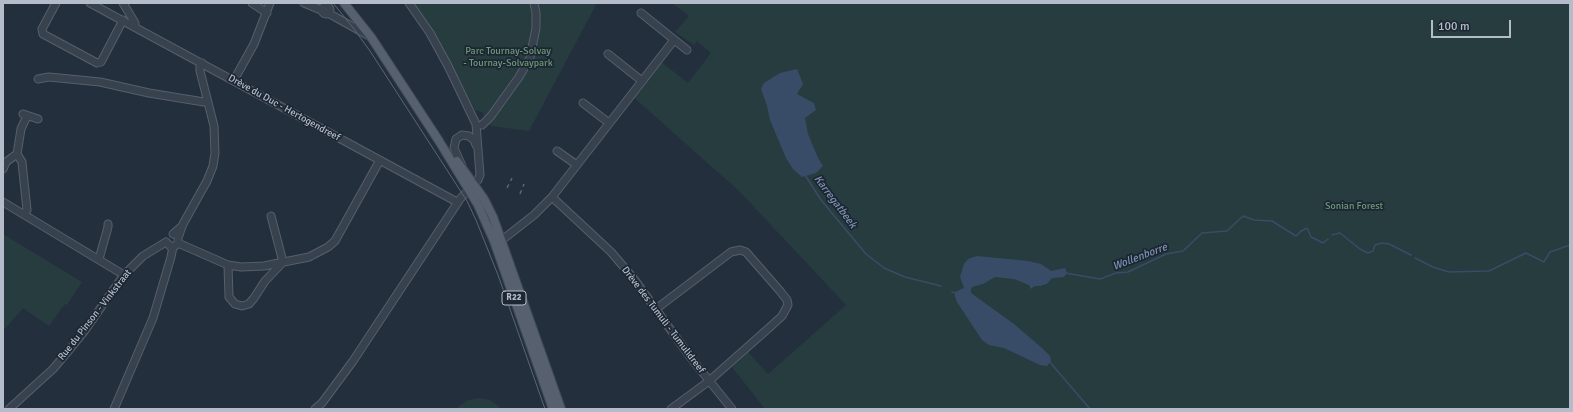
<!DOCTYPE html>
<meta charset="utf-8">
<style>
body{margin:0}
#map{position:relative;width:1573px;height:412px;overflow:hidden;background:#242f3e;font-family:Signika,sans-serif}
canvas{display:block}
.frame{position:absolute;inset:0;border:4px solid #b4bcc9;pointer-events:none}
.scale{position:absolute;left:1431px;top:20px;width:80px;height:18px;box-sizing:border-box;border:2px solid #b4bcc9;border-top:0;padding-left:5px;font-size:12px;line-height:14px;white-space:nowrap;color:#b4bcc9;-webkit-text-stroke:3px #1d2633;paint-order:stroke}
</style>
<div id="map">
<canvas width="1573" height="412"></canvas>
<div class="frame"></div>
<div class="scale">100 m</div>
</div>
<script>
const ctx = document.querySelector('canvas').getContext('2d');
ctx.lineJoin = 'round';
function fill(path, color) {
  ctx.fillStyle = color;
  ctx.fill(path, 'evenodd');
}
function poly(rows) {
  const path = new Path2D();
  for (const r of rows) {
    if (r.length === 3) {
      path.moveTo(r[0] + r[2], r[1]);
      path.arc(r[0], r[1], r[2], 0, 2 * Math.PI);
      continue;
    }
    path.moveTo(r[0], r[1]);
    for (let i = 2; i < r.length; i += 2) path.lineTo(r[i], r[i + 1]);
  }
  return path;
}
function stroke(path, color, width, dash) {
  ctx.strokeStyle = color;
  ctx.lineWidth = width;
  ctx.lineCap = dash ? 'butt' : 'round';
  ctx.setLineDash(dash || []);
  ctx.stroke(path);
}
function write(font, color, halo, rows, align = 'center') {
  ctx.font = font + ' Signika,sans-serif';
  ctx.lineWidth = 3.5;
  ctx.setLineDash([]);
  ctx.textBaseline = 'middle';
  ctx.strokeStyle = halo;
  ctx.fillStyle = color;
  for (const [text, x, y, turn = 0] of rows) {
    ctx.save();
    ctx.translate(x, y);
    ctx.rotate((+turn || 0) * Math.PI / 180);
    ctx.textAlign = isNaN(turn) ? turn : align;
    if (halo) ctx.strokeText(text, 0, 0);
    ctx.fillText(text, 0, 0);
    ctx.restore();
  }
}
const green = poly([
 [414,3,597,3,529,131,491,126,487,123,485,117,482,112,475,110,447,56],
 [672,3,1570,3,1570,409,765,409,732,367,748,352,768,374,846,305,739,191,632,96,660,61,688,83,711,53,697,41,694,45,675,32,689,16],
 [3,234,82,282,67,305,65,304,49,326,23,308,3,331],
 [478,398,490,400,502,409,456,409,466,401]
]);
const water = poly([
 [797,69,803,84,797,94,814,103,816,110,805,118,808,134,818,158,823,166,816,173,802,177,793,169,786,158,770,120,767,106,761,89,764,83,780,73],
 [977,256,1028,261,1041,264,1051,271,1065,268,1067,273,1064,277,1052,278,1047,284,1040,286,1035,286,1032,288,1031,289,1029,285,1014,279,995,277,983,284,972,287,971,289,971,293,1014,324,1042,348,1050,356,1051,361,1047,366,1040,365,1004,348,989,345,982,340,957,302,955,296,955,292,964,288,960,277,964,264,968,259]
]);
const stream = poly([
 [805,175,821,200,866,254,884,268,905,277,941,286],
 [1332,235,1340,233,1360,249,1368,253,1373,251,1375,245,1382,243,1389,244,1411,255],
 [1415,258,1433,267,1449,272,1489,271,1526,253,1544,262,1550,252,1570,245],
 [1065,273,1100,279,1116,273,1128,272,1166,254,1183,251,1202,233,1227,231,1243,216,1254,220,1272,221,1296,236,1301,231,1307,228,1311,237,1323,243,1328,239],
 [952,292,956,293],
 [1049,361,1090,409]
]);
const minor = poly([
 [56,3,42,29,43,34,97,63,101,62,123,20],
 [90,3,457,202],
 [123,3,135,23,133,26],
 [252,3,267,13],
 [304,3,321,10],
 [326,10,4],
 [328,13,371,37],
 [641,13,687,50],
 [608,54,642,81],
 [38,79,49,77,100,82,149,93,204,102,207,101],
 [234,80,254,44,270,3],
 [583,103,609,123],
 [23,114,38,119],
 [482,125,491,116,519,77,530,58,536,28,536,13,534,3],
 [557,151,577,165],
 [462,166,454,148,456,139,462,135,469,136,474,140,476,145],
 [3,169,6,162,17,154],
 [552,197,611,252,634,279,691,358,732,409],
 [3,202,124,275],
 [24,214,27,210,22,162,17,154,21,129,27,116],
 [173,234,182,226],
 [502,240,534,215,552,197,674,40],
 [166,242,171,247,175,246,178,243,178,238,183,224,207,181,213,166,215,153,214,126,200,71,200,66,202,63],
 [178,243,228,265,241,267,264,266,309,257,328,247,335,241,380,160],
 [99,259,108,227,108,224],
 [228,265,229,297,235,304,242,306,249,304,254,298,265,281,283,262,271,216],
 [656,309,731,252,740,250,746,252,780,291,787,300,788,305,782,316,770,327,709,381,671,409],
 [9,409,53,369,69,350,83,333,121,279,128,271,143,256,166,242],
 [114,409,153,318,171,257,173,247],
 [315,409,322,403,353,361,460,199,478,180,480,175,476,124,448,66,430,33,409,3]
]);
const major = poly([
 [344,3,371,37,439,141,478,205,494,241,553,409],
 [457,161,484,199,493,217,561,409]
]);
const tram = poly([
 [333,3,354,29,370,51,467,201,476,220,498,275,545,409]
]);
const rail = poly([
 [507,188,512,178],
 [520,194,524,184]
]);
const shields = [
 [514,298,24]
];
const shieldNames = [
 ["R22",514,298]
];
const parkNames = [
 ["Parc Tournay-Solvay",508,51],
 ["- Tournay-Solvaypark",508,63],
 ["Sonian Forest",1354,206]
];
const streetNames = [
 ["Drève du Duc - Hertogendreef",284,108,29],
 ["Rue du Pinson - Vinkstraat",95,315,-52],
 ["Drève des Tumuli - Tumulidreef",663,320,53]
];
const waterNames = [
 ["Karregatbeek",835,202,53],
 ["Wollenborre",1140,257,-21]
];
fill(green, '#263c3f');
fill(water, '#394c67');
stroke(stream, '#394c67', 1.5);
stroke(minor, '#565f6c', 9);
stroke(major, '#414a57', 10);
stroke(minor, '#38414e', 7);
stroke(major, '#56606e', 8);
stroke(tram, '#5a6575', 1);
stroke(rail, '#5a6575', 1.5, [4, 4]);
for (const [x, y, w] of shields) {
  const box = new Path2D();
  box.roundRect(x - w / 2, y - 7, w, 14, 3);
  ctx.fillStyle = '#1d2633';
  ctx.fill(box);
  stroke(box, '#b4bcc9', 1);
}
write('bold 9px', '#b4bcc9', null, shieldNames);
write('10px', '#6b9a76', '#1d2633', parkNames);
write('10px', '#b4bcc9', '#1d2633', streetNames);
write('italic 11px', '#7c92b1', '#1d2633', waterNames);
</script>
